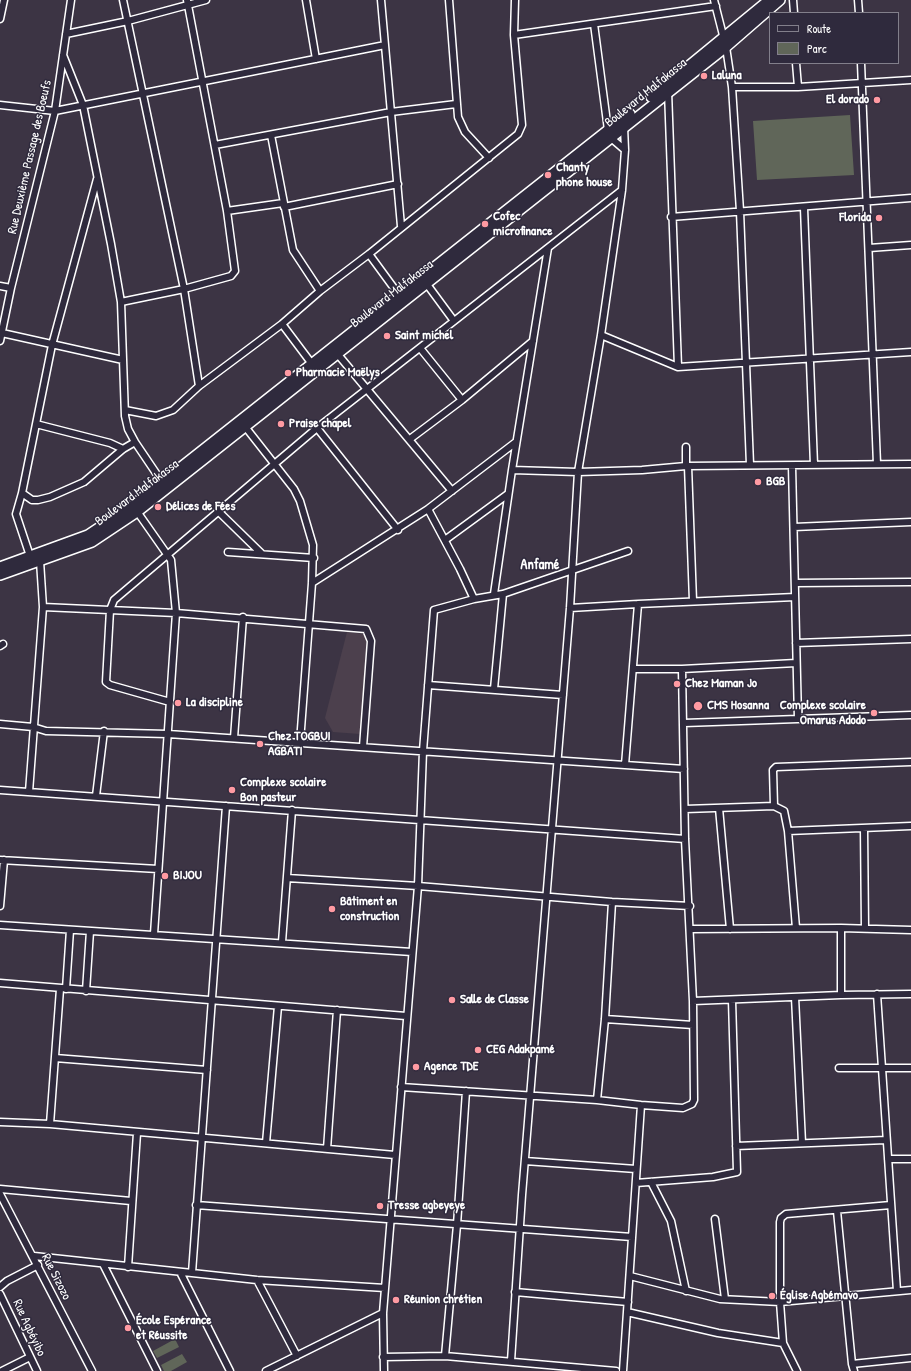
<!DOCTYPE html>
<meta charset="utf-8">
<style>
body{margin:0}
#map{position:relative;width:911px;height:1371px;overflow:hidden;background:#3c3444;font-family:"Patrick Hand",sans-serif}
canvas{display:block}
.legend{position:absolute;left:769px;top:12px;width:130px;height:52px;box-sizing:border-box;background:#2f2a3d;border:1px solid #827f8b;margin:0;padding:5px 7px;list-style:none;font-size:12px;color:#fff}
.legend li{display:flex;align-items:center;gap:8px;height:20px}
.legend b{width:20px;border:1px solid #827f8b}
</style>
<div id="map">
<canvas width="911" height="1371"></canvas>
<ul class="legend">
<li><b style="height:5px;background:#2f2a3d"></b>Route</li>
<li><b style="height:11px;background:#606659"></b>Parc</li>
</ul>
</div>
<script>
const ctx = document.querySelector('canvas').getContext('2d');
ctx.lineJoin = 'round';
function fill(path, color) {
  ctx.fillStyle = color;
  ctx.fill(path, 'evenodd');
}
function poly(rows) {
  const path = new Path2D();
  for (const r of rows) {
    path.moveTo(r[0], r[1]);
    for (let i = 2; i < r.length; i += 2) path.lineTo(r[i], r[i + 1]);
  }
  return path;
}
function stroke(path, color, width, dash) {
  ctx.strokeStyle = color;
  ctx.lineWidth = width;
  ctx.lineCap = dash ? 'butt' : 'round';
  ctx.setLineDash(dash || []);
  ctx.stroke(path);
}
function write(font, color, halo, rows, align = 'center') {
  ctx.font = font + ' "Patrick Hand",sans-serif';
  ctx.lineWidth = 3;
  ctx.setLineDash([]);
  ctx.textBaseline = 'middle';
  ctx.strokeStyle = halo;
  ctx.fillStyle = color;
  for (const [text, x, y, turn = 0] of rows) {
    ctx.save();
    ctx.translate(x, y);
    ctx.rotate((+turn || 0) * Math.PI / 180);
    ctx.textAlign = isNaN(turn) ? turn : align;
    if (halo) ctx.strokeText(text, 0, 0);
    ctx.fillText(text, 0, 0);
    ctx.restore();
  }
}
const built = poly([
 [347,632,365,634,367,636,360,734,333,732,325,718]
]);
const green = poly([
 [850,115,854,175,757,180,753,121],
 [175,1339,179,1347,157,1358,153,1351],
 [182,1354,187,1362,171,1371,164,1371,161,1365]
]);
const minor = poly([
 [123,0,184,289,199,386],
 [306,0,316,59],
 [381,0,401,226],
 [449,0,458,117,465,132,489,158],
 [714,0,726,47,732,87,740,211,750,465],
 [793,0,794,13],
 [858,0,859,13],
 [0,19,4,0],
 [594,24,608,130,611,138,625,150],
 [66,34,128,21,206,0],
 [514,35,716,6],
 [63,55,83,105,111,244,121,302,125,416,128,429,135,442,162,482],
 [796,63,798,87],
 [861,63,877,464],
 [732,87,798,87,911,80],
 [668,91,678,367],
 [0,105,55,111,385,45],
 [271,135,293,250,320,291],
 [215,145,391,112,456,104],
 [97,179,52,345,22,493,32,500,38,500,50,497,84,482,123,449,135,442],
 [284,207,398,184],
 [804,208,814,465],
 [227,211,283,203],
 [671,217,911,198],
 [869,248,911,245],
 [369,254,399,295],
 [426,283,454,321],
 [0,286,11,288],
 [121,302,184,289,231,276,235,271,227,211,187,0],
 [282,324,312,364],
 [2,333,123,360],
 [601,335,678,367,911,352],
 [0,341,11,288,55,111,71,0],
 [420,348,462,400],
 [335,351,452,491],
 [125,410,156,416,173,410,199,386,282,324,320,291,369,254,518,134,522,125,514,35,515,0],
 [36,424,110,443,123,449],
 [243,424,294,489,300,501,313,545,312,583,300,742],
 [317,428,398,530],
 [410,439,462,400,533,341],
 [686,466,686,447],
 [688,466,693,601],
 [792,466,798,719],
 [512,470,578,472,642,470,686,466,911,464],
 [22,493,16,514,30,556],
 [428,509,460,569,474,599],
 [136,510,171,560,176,613,154,934],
 [218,511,262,554],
 [794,527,911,522],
 [445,540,508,494],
 [228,552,314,558],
 [312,583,428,509,516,442],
 [795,583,911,582],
 [494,594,512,470,548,248],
 [43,607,176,613,366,629,371,641,363,747],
 [570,608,638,604,795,597],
 [796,643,911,639],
 [0,646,3,644],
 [633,669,682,669,796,663],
 [428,685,563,695],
 [494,689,503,594],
 [170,702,110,685,106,682,110,610,114,600,317,428,622,190],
 [684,723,911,715],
 [0,724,33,727,46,731,168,734,684,769],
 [234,738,243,617],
 [625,765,638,604],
 [0,790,685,839],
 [29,792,43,607,40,561],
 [96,796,104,731],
 [774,806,773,770,776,767,911,762],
 [719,808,730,929],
 [685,809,774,806,784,811,788,831,796,928],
 [864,828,865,928],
 [788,831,911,826],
 [0,860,158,869],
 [287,878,418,886,612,902,690,906],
 [0,906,4,860],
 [0,925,412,952],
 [690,929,841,928,911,930],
 [282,942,292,810],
 [0,983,406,1016],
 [66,989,70,930],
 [86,991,90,931],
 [877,994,897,1291],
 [841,995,841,928],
 [795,997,802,1143],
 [693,1001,841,995,911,994],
 [605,1019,693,1025],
 [55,1058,207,1070],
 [839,1068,911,1068],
 [401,1087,597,1100,641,1105,683,1108,692,1104,694,1100,693,1001,685,839,682,669],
 [597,1100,605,1019,612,902],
 [0,1122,50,1124,395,1155],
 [50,1124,60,989],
 [266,1143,278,1006],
 [736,1146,886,1140],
 [327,1149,337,1010],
 [888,1159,911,1159],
 [525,1161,636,1169],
 [651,1182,671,1221,686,1291],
 [636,1183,713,1177,737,1172,732,1000],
 [0,1189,131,1201],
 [0,1194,92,1371],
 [196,1205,632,1237],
 [837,1211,852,1364,854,1371],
 [715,1219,725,1299],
 [34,1256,257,1280,385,1288],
 [103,1264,157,1371],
 [128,1267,137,1133],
 [180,1272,230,1371],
 [192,1273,226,806],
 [630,1276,720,1299,780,1302,911,1290],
 [257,1280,297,1356],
 [0,1287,7,1281,38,1265],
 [515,1292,628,1302],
 [0,1294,37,1371],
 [627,1312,718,1333,783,1343],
 [445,1356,457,1225,466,1091],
 [383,1357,445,1356,616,1371],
 [511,1361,522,1195,570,608,578,472,601,335,622,190,625,150,624,127],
 [852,1364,911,1358],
 [2,1371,30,1357],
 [266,1371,383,1313],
 [384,1371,383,1313,418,886,423,751,434,610,474,599,503,594,628,551],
 [623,1371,641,1105],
 [797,1371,783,1343,780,1302,780,1222,781,1218,786,1214,891,1205]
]);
const secondary = poly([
 [651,97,769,0],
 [0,567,88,535,133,505,608,130,630,114],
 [0,575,92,542,137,512,611,138,726,47,780,0]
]);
const markers = [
 [704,76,4,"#ff9aa2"],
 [877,100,4,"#ff9aa2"],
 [548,175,4,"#ff9aa2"],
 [879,218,4,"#ff9aa2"],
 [485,224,4,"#ff9aa2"],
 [387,336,4,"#ff9aa2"],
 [288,373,4,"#ff9aa2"],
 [281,424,4,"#ff9aa2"],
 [758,482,4,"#ff9aa2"],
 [158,507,4,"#ff9aa2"],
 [677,684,4,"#ff9aa2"],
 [178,703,4,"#ff9aa2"],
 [698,706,5,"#ff9aa2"],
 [874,713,4,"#ff9aa2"],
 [260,744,4,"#ff9aa2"],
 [232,790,4,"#ff9aa2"],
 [165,876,4,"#ff9aa2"],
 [332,909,4,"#ff9aa2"],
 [452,1000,4,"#ff9aa2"],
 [478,1050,4,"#ff9aa2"],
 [416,1067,4,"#ff9aa2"],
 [380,1206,4,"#ff9aa2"],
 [772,1296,4,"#ff9aa2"],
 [396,1300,4,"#ff9aa2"],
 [128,1328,4,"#ff9aa2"]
];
const poiNames = [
 ["Laluna",712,76],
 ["El dorado",869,100,"right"],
 ["Chanty",556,168],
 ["phone house",556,183],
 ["Cofec",493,217],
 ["microfinance",493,232],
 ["Florida",871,218,"right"],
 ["Saint michel",395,336],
 ["Pharmacie Maëlys",296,373],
 ["Praise chapel",289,424],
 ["BGB",766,482],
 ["Délices de Fées",166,507],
 ["Chez Maman Jo",685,684],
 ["La discipline",186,703],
 ["CMS Hosanna",707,706],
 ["Complexe scolaire",866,706,"right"],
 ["Omarus Adodo",866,721,"right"],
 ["Chez TOGBUI",268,737],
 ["AGBATI",268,752],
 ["Complexe scolaire",240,783],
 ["Bon pasteur",240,798],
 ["BIJOU",173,876],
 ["Bâtiment en",340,902],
 ["construction",340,917],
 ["Salle de Classe",460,1000],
 ["CEG Adakpamé",486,1050],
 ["Agence TDE",424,1067],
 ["Tresse agbeyeye",388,1206],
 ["Église Agbémavo",780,1296],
 ["Réunion chrétien",404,1300],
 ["École Espérance",136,1321],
 ["et Réussite",136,1336]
];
const streetNames = [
 ["Boulevard Malfakassa",646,93,-39],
 ["Rue Deuxième Passage des Boeufs",30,157,-77],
 ["Boulevard Malfakassa",392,294,-38],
 ["Boulevard Malfakassa",137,493,-37],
 ["Rue Sizozo",56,1277,63],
 ["Rue Agbéyibo",29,1328,65]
];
const neighbourhoodNames = [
 ["Anfamé",540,565]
];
fill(built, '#4c404d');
fill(green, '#606659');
stroke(minor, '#fff', 9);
stroke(secondary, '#fff', 12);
stroke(minor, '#2f2a3d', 6);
stroke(secondary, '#2f2a3d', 9);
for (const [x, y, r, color] of markers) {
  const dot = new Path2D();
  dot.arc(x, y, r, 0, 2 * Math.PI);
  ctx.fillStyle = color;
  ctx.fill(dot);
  stroke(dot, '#2f2a3d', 1.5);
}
write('bold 13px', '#fff', '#2f2a3d', poiNames, 'left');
write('13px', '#fff', '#2f2a3d', streetNames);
write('bold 14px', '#fff', '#2f2a3d', neighbourhoodNames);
</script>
